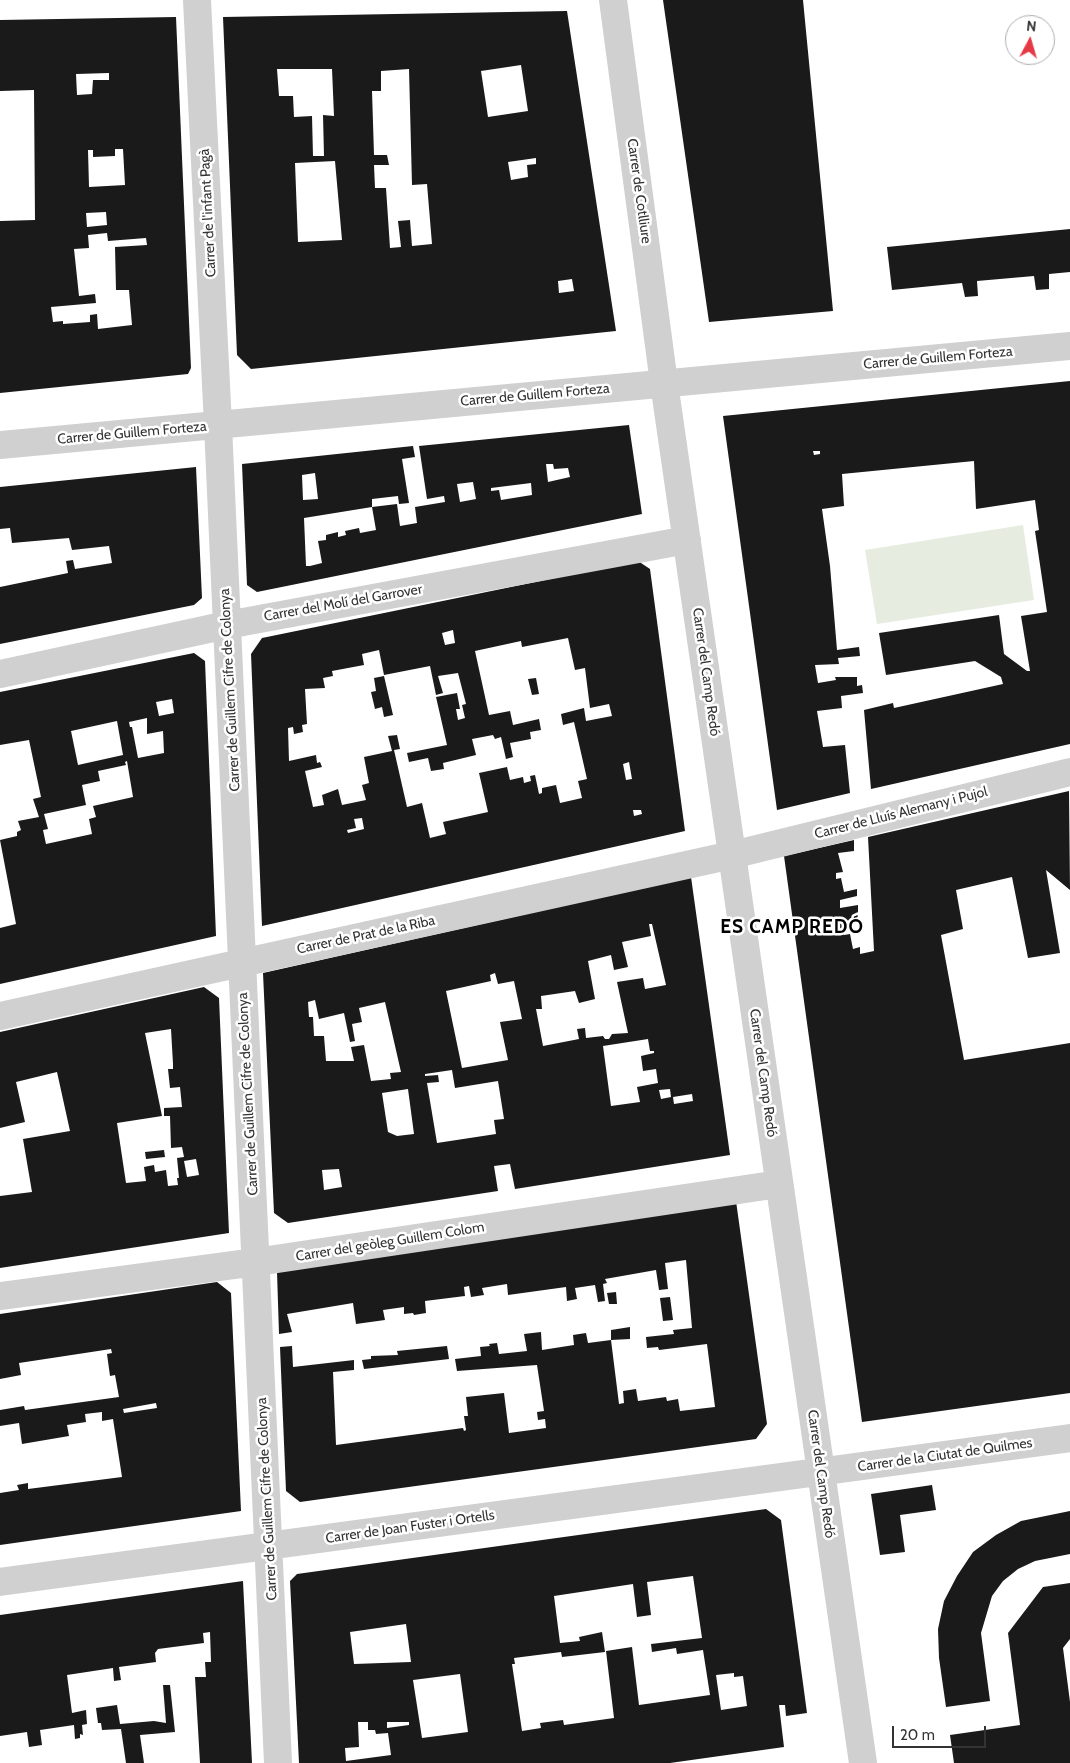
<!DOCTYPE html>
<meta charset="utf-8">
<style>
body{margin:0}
#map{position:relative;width:1070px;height:1763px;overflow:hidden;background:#fff;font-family:Cabin,sans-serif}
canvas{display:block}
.north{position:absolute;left:1005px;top:15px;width:50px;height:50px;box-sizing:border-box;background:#fff;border:1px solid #adadad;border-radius:50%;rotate:6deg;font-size:14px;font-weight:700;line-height:20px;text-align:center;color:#333}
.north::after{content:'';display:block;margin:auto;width:18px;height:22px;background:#e63946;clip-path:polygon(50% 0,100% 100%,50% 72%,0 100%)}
.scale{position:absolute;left:892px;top:1726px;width:94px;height:22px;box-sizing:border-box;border:2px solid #333;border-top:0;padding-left:6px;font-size:15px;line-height:18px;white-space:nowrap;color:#333;-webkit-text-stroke:4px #fff;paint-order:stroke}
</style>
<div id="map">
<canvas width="1070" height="1763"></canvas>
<div class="north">N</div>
<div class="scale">20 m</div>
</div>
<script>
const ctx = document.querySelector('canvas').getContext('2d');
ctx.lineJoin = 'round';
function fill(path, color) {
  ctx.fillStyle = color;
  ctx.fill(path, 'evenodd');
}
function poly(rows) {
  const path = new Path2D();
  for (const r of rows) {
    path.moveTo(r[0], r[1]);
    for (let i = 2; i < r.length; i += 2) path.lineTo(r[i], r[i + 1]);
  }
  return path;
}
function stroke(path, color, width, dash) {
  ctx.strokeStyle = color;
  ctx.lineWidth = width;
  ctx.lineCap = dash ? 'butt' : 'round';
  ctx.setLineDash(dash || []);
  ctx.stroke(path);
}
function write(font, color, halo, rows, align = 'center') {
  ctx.font = font + ' Cabin,sans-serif';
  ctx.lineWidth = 5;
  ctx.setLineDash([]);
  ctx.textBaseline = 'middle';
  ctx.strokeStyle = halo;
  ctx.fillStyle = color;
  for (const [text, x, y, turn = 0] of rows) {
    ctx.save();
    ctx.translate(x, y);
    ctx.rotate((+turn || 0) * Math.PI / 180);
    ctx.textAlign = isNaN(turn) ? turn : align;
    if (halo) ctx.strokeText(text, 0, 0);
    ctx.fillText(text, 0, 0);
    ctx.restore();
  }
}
const green = poly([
 [1023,525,1034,600,877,624,865,550]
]);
const building = poly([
 [663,0,803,0,833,311,709,322],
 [567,11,616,331,251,369,237,355,223,17],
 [521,65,528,111,488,117,481,71],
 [277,69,332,69,334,116,323,115,324,156,313,156,312,116,294,117,293,96,279,96],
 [409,69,412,185,427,184,432,244,412,246,410,220,398,221,401,247,390,248,386,188,375,188,374,165,389,165,387,155,374,155,372,91,381,91,381,71],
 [536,158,536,164,527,165,528,177,511,180,508,162],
 [335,161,342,240,298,242,295,163],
 [572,279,574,291,559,293,558,281],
 [176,17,191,368,188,374,0,393,0,221,35,220,34,90,0,91,0,20],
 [109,73,109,80,93,80,92,94,77,95,76,74],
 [115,149,123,149,125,185,89,187,88,150,93,150,93,157,115,156],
 [106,212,107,225,87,227,86,213],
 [107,233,108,241,146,238,147,245,115,247,116,290,129,290,132,325,98,329,97,314,90,315,90,322,63,324,63,321,53,322,51,307,96,303,95,294,79,296,74,249,89,248,88,235],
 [1070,229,1070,272,1049,274,1049,289,1036,290,1034,276,977,281,978,296,965,297,962,283,892,290,887,247],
 [1070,381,1070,744,871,789,864,710,893,703,894,708,1003,684,1001,677,975,661,886,675,879,633,999,615,1004,654,1027,671,1030,671,1021,616,1047,612,1035,531,1039,530,1035,500,976,509,974,461,842,474,844,506,822,509,830,566,837,650,859,647,860,656,838,658,839,664,815,665,818,683,836,680,835,677,857,677,857,686,862,685,863,693,841,696,842,708,817,711,823,747,845,745,850,793,777,810,723,416],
 [813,451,820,451,820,454,814,455],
 [629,425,642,514,257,592,247,585,242,464,413,446,415,457,402,459,409,503,399,504,398,496,372,499,372,507,304,518,306,566,310,566,322,563,318,541,326,540,326,535,338,532,338,537,346,535,345,531,359,528,360,533,376,530,372,507,397,504,400,526,417,523,415,507,445,502,444,496,427,499,419,446],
 [546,464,553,464,554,469,568,468,570,477,548,482],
 [315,473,318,499,303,500,302,475],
 [473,482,476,499,460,502,457,484],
 [531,483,532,495,501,500,499,490,491,491,491,488],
 [196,467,202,598,194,605,0,644,0,587,68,573,66,561,73,560,75,569,112,563,109,546,72,550,69,538,12,543,10,528,0,529,0,487],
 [638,561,650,569,685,831,262,926,251,654,262,638],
 [453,630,455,643,445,645,442,633],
 [568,638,575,670,585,668,590,708,609,704,612,716,586,721,584,708,561,714,563,725,574,722,587,779,578,781,582,798,560,803,556,785,542,788,542,793,539,794,535,775,530,776,531,781,524,783,523,777,510,780,507,767,479,773,488,812,443,822,446,834,430,838,422,803,407,807,394,750,400,749,397,735,388,736,392,751,364,757,369,783,362,785,366,800,342,805,338,789,322,795,324,805,313,807,305,771,322,767,320,762,317,763,316,755,289,761,288,728,293,727,294,734,303,732,302,725,307,724,305,689,325,688,323,678,333,676,332,671,364,665,362,654,379,650,384,675,430,666,436,695,443,693,438,676,458,673,466,704,462,705,465,718,458,720,456,709,460,709,457,693,436,697,447,745,407,753,409,762,428,758,431,771,444,769,443,763,476,755,472,739,493,735,495,739,501,737,506,759,513,757,510,743,531,739,530,732,541,730,539,719,513,725,510,711,489,715,475,651,521,641,522,647],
 [629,762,632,779,626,780,623,764],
 [633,810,641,810,642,814,634,816],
 [362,818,364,829,348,833,347,830,356,828,354,819],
 [194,653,205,661,216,936,0,984,0,928,16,924,0,840,17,836,17,832,21,830,18,821,39,817,33,799,41,797,29,740,0,745,0,692],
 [172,699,174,713,159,716,156,702],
 [147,718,147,734,163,731,164,753,138,758,132,727,130,727,129,722],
 [117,721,123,755,78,765,71,731],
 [127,761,133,797,93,806,96,817,89,819,92,834,46,844,43,830,48,829,44,814,86,805,82,785,100,781,98,771,126,765,125,762],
 [384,676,393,715,384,717,382,707,375,709,371,692,376,691,374,678],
 [536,678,539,694,532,695,528,679],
 [1069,791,1070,890,1046,870,1060,953,1028,958,1012,877,956,890,963,929,941,935,964,1060,1070,1043,1070,1393,862,1422,784,856,854,840,854,851,838,853,843,872,836,873,836,879,841,878,844,892,857,889,857,896,840,900,840,908,858,905,858,920,843,921,844,935,850,934,853,949,860,947,860,954,874,951,868,837],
 [691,877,730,1155,515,1189,510,1164,494,1166,498,1191,288,1223,274,1213,263,973],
 [649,924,652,924,666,985,645,989,643,978,617,982,628,1033,612,1034,609,1039,605,1039,603,1036,586,1038,585,1028,577,1029,579,1039,543,1046,536,1009,542,1009,541,996,575,991,579,1003,595,999,588,961,611,955,614,970,628,967,622,942,651,936],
 [495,973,498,984,514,981,522,1019,500,1022,508,1060,462,1068,446,991,491,981,490,975],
 [315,1000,319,1019,344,1013,350,1042,355,1041,352,1024,362,1022,359,1008,385,1002,401,1072,390,1073,391,1079,371,1081,364,1045,351,1047,354,1061,326,1061,324,1036,314,1036,313,1017,309,1017,308,1002],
 [648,1039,650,1051,654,1051,654,1053,641,1056,643,1071,656,1069,658,1083,637,1087,640,1102,611,1106,603,1046],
 [452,1070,455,1088,498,1081,504,1119,494,1120,496,1134,437,1143,427,1083,439,1082,438,1075,425,1076,425,1074],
 [408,1089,414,1134,397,1136,388,1132,382,1093],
 [670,1089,671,1097,661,1099,659,1090],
 [692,1094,693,1101,674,1104,673,1097],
 [339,1169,342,1187,324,1190,322,1170],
 [204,987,219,998,229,1233,0,1268,0,1196,32,1192,23,1139,70,1131,57,1072,16,1082,25,1122,0,1128,0,1032],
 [171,1029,173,1064,173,1069,168,1069,170,1088,180,1087,182,1107,164,1108,164,1116,170,1116,171,1148,182,1147,184,1157,177,1158,179,1178,177,1178,178,1185,168,1186,166,1170,155,1172,154,1165,144,1167,146,1181,126,1183,117,1123,162,1116,145,1033],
 [196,1159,199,1175,187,1177,184,1161],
 [164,1150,165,1157,146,1159,145,1152],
 [736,1201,767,1424,756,1439,300,1502,286,1491,280,1347,292,1346,293,1367,354,1360,354,1370,333,1372,336,1445,463,1428,464,1431,466,1430,464,1416,468,1416,466,1397,504,1393,509,1433,546,1428,545,1419,538,1420,537,1412,544,1411,537,1365,457,1371,455,1359,481,1356,480,1347,490,1346,489,1344,497,1343,499,1354,527,1351,524,1334,541,1332,542,1350,574,1345,573,1335,586,1333,588,1343,611,1340,619,1404,624,1403,623,1391,636,1389,638,1401,666,1397,667,1401,678,1399,680,1411,715,1407,707,1344,659,1350,658,1347,647,1348,646,1337,674,1334,673,1330,692,1328,686,1260,665,1263,668,1289,659,1290,656,1270,605,1279,607,1283,603,1284,605,1301,598,1302,595,1285,575,1288,577,1299,567,1301,566,1287,508,1295,507,1284,482,1288,484,1295,471,1297,469,1286,464,1287,465,1296,425,1301,426,1313,414,1315,413,1313,404,1314,404,1307,383,1310,385,1320,356,1324,353,1303,287,1314,292,1332,279,1334,277,1272],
 [217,1282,231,1293,241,1511,0,1545,0,1493,19,1490,17,1485,28,1483,28,1489,122,1477,113,1419,102,1421,102,1412,85,1414,86,1422,67,1425,69,1436,22,1444,19,1423,0,1426,0,1410,24,1406,25,1410,119,1397,115,1375,110,1376,107,1354,112,1353,111,1349,19,1363,21,1375,0,1379,0,1314],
 [156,1403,157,1408,124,1413,123,1409],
 [616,1292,617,1304,609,1304,607,1293],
 [670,1297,673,1320,663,1321,660,1298],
 [630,1327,630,1339,611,1340,611,1330],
 [447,1346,449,1359,364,1369,362,1360,371,1359,371,1356,398,1355,397,1351],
 [932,1485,936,1510,900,1515,905,1552,880,1555,871,1494],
 [766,1509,781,1520,807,1713,786,1716,785,1705,779,1705,784,1747,670,1763,299,1763,290,1581,297,1574],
 [693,1576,702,1638,651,1644,652,1652,676,1648,677,1654,703,1650,710,1695,639,1705,632,1647,606,1651,614,1718,564,1725,563,1720,540,1723,541,1728,522,1731,512,1664,515,1664,514,1658,561,1652,562,1657,605,1652,602,1632,579,1637,580,1641,560,1643,554,1596,633,1584,637,1617,651,1615,647,1582],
 [406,1624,411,1662,354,1664,350,1632],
 [734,1673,734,1677,743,1676,747,1706,721,1710,716,1675],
 [460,1674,468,1732,422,1738,413,1680],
 [358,1722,368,1722,368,1730,375,1730,376,1734,388,1733,391,1755,346,1761,345,1748,359,1747],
 [387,1722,409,1722,409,1725,387,1728],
 [1070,1511,1070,1554,1035,1561,1018,1569,1003,1581,992,1596,981,1633,990,1701,946,1707,939,1658,938,1629,944,1601,957,1576,973,1552,996,1535,1021,1521],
 [243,1581,252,1763,200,1763,195,1677,206,1677,205,1662,211,1662,210,1632,203,1633,204,1643,158,1649,155,1653,156,1662,119,1667,121,1680,114,1681,113,1668,67,1675,72,1713,86,1710,87,1724,82,1725,83,1735,80,1734,80,1738,75,1739,74,1725,40,1730,42,1745,29,1747,27,1732,0,1736,0,1615],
 [1070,1583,1070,1639,1063,1648,1070,1702,1070,1763,954,1763,950,1735,1020,1725,1008,1633,1043,1587],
 [163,1685,170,1685,175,1732,140,1735,144,1763,126,1763,121,1729,102,1730,101,1723,98,1723,96,1708,117,1705,120,1724,154,1721,166,1723]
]);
const minor = poly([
 [197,0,218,425,278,1763],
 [613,0,664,383,863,1763],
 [0,445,1070,346],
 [0,674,227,625,687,540],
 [0,1016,732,855,1070,772],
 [0,1296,256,1262,779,1184],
 [0,1582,1070,1438]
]);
const streetNames = [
 ["Carrer de Cotlliure",639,191,82],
 ["Carrer de l'infant Pagà",208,213,-93],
 ["Carrer de Guillem Forteza",938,358,-5],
 ["Carrer de Guillem Forteza",535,395,-5],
 ["Carrer de Guillem Forteza",132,433,-5],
 ["Carrer del Molí del Garrover",343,603,-10],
 ["Carrer del Camp Redó",706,672,82],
 ["Carrer de Guillem Cifre de Colonya",230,690,-93],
 ["Carrer de Lluís Alemany i Pujol",901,813,-14],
 ["Carrer de Prat de la Riba",366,935,-12],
 ["Carrer del Camp Redó",763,1073,82],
 ["Carrer de Guillem Cifre de Colonya",248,1094,-93],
 ["Carrer del geòleg Guillem Colom",390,1242,-9],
 ["Carrer de la Ciutat de Quilmes",945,1455,-8],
 ["Carrer del Camp Redó",821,1474,82],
 ["Carrer de Guillem Cifre de Colonya",267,1499,-93],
 ["Carrer de Joan Fuster i Ortells",410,1527,-8]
];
const districtNames = [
 ["ES CAMP REDÓ",792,927]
];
fill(green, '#e6ecdf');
fill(building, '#1a1a1a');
stroke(minor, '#d0d0d0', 28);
write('14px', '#333', '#fff', streetNames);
ctx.letterSpacing = '1px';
write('bold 19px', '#000', '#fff', districtNames);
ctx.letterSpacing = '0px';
</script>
